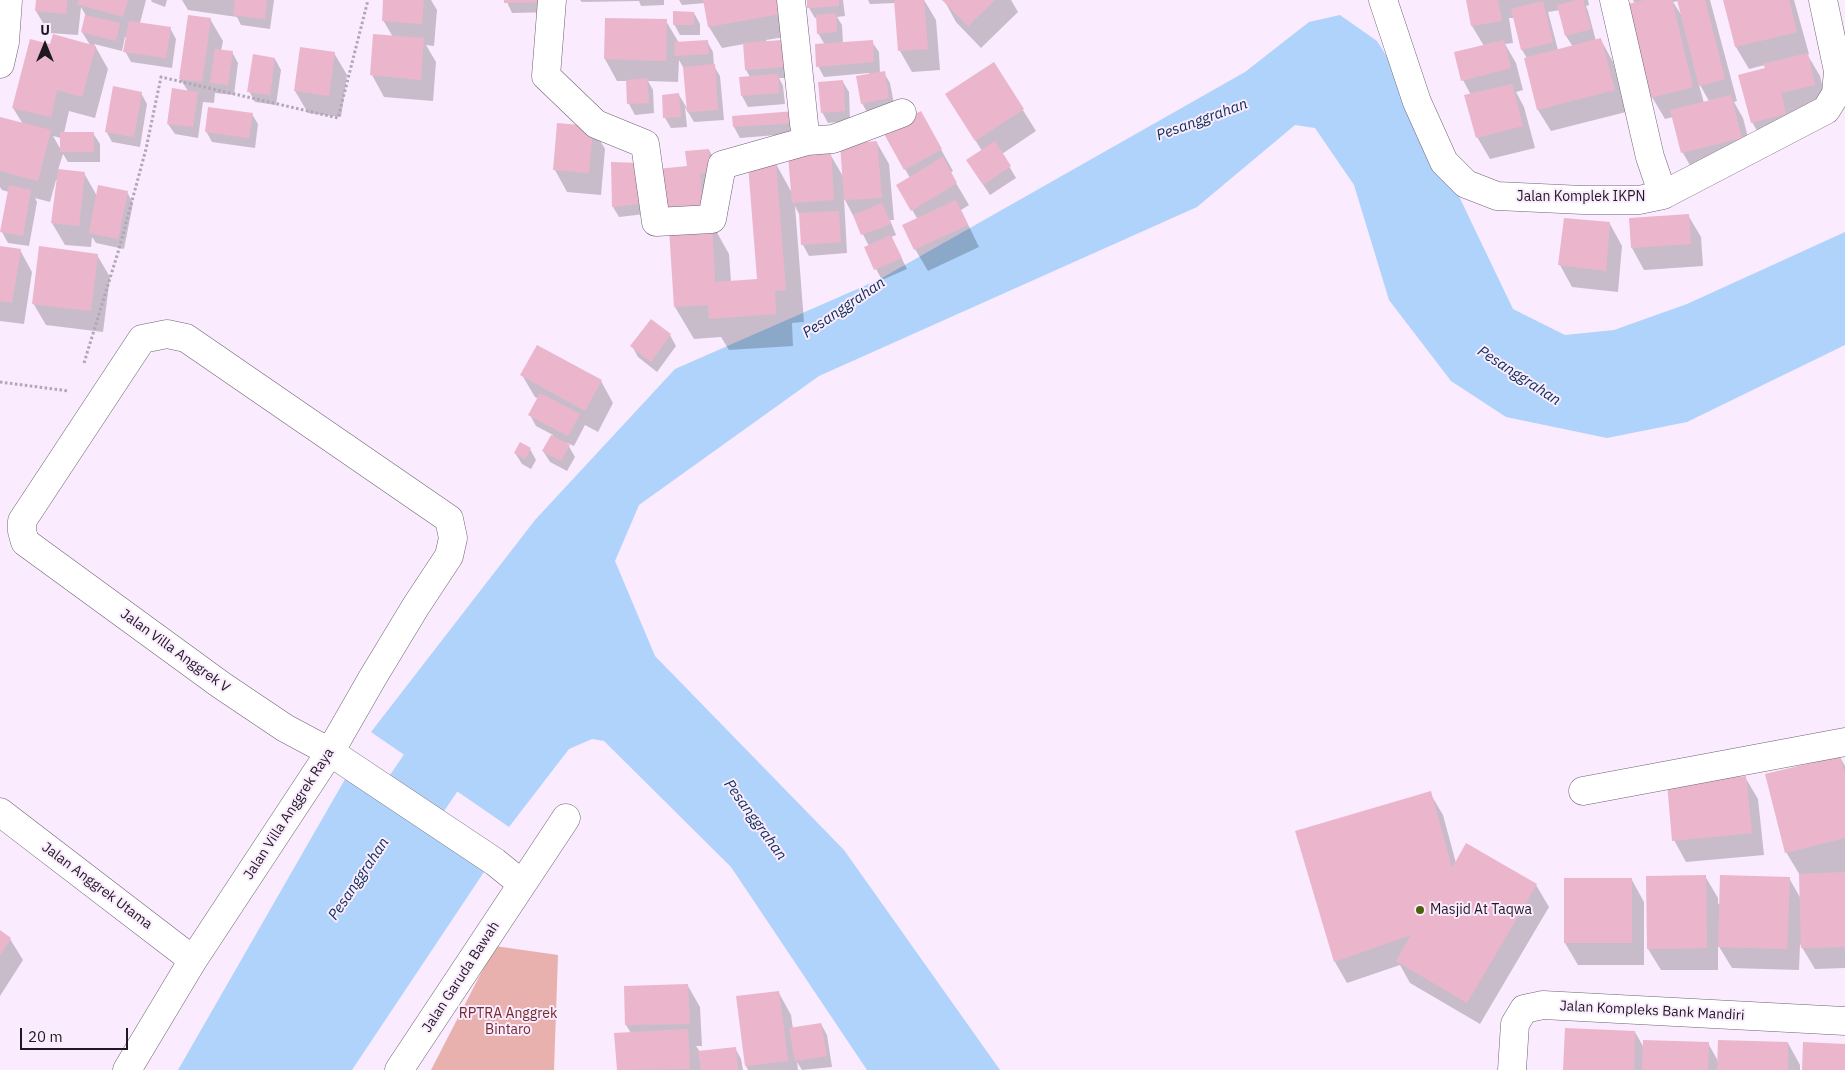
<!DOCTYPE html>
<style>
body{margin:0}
#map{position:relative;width:1845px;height:1070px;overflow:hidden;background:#faebfe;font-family:"IBM Plex Sans",sans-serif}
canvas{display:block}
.north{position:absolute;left:20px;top:20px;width:50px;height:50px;-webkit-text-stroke:4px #faebfe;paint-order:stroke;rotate:0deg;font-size:14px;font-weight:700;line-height:20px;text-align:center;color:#1e1920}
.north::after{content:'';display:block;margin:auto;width:18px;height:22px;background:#1e1920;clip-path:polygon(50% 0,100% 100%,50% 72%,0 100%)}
.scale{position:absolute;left:20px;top:1028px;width:108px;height:22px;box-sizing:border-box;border:2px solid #1e1920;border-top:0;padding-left:6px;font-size:15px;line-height:18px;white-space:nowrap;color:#1e1920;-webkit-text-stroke:4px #faebfe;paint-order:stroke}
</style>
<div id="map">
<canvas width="1845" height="1070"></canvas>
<div class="north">U</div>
<div class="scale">20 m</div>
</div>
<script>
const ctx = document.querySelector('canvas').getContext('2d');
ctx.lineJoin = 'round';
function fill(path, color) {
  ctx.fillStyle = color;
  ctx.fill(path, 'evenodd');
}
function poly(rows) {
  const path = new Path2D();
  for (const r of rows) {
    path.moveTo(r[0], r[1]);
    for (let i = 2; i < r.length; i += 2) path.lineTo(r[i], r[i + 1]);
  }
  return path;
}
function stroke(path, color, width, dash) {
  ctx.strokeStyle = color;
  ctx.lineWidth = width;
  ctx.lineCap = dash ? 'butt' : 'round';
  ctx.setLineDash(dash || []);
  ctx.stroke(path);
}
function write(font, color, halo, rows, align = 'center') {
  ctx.font = font + ' "IBM Plex Sans",sans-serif';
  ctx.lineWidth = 4;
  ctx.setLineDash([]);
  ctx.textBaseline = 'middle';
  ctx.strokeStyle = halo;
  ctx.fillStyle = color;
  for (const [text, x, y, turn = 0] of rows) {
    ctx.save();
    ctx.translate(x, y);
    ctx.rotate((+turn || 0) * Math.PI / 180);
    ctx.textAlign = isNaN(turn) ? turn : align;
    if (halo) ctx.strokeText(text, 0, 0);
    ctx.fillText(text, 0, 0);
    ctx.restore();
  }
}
const green = poly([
 [495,946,558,955,554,1070,431,1070]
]);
const water = poly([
 [1340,15,1377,41,1408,90,1513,309,1565,335,1614,330,1687,304,1845,232,1845,345,1687,422,1607,438,1506,417,1451,381,1389,300,1354,185,1315,128,1295,125,1197,207,819,376,639,505,615,561,655,656,844,850,1000,1070,867,1070,731,867,604,741,592,739,569,749,509,827,371,732,535,520,675,369,880,279,1245,72,1309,22],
 [348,774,486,869,352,1070,178,1070]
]);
const shadow = poly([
 [37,0,146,0,140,23,170,28,176,39,172,68,131,62,125,51,127,37,125,37,122,51,94,44,108,69,95,118,69,111,64,133,93,133,100,144,100,162,68,162,63,154,58,170,84,173,97,196,127,192,133,203,124,249,96,243,92,237,91,247,65,245,52,223,58,180,56,180,50,202,35,198,37,202,29,246,8,243,2,232,9,192,2,190,0,187,0,124,23,124,13,108,51,46,90,45,82,32,86,16,81,7,78,35,49,33,36,11],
 [53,136,61,138,61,150],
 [151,0,167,0,165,7,152,2],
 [182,0,274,0,270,29,241,25,237,17,188,10],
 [385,0,431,0,437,10,434,46,426,45,436,62,433,101,384,97,372,75,375,36,393,37,383,20],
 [506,0,556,0,555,12,512,13],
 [580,0,664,0,664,5,641,6,639,1,582,2],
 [679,0,793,0,797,35,766,40,767,42,781,41,789,78,779,78,783,86,785,104,748,107,742,96,741,78,750,77,746,70,744,44,722,48,709,27,705,3,682,5],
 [808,0,843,0,845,16,837,17,842,25,843,44,872,42,879,52,880,73,884,73,890,83,895,109,868,114,862,103,869,73,824,77,818,66,825,45,818,33,817,18,815,18,809,8],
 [868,0,924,0,936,20,940,70,912,72,900,51,896,3,870,4],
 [944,0,1011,0,1018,12,981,48,956,22],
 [1468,0,1588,0,1589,5,1586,6,1588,11,1596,41,1601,40,1613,62,1626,112,1551,131,1538,110,1527,58,1522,50,1514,18,1509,18,1513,43,1505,44,1516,63,1523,90,1516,92,1524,107,1535,148,1490,159,1477,137,1471,95,1463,80,1484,46,1472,26],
 [1560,10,1566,36,1573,47,1558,50,1548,12],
 [1633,0,1710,0,1737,101,1734,102,1743,118,1754,160,1695,174,1683,153,1673,117,1665,119,1652,97,1635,4],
 [1678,1,1682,16,1673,2],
 [1699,85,1700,85,1709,101,1704,103],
 [1724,0,1794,0,1809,54,1807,54,1820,76,1827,107,1765,144,1752,122,1766,69,1765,65,1749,69,1736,47],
 [694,13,700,24,700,35,680,35,674,24],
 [210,19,223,41,221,51,232,52,238,63,234,95,215,93,214,103,203,102,198,138,175,134,168,124,188,91,180,79],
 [606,19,666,21,679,43,707,41,713,52,714,66,720,76,724,120,694,122,685,107,687,127,671,128,665,118,679,95,688,110,684,67,683,67,679,60,678,82,648,81,653,90,654,113,635,115,629,104,627,81,617,81,605,59],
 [334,53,347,75,341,117,308,113,295,91],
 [275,59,281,70,276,105,255,102,249,91],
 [994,64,1036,131,1002,154,1016,178,990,195,974,171,982,151,947,94],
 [843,82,849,92,850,121,828,123,822,112],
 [141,93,147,104,140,147,112,142,106,131],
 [794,113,801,133,740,138,734,127,733,117],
 [252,114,258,124,255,148,212,142,206,131],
 [558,125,592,127,605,149,601,195,567,192,555,170],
 [885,133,933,135,953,171,950,173,969,205,961,210,979,247,928,271,915,249,918,220,898,185,910,178],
 [877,143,889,164,894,220,890,220,896,235,891,237,907,269,882,280,865,248,869,246,844,198,847,253,809,256,803,245,800,216,795,206,804,322,792,323,793,346,729,350,721,337,694,339,675,307,671,230,688,167,709,150,721,172,715,229,729,254,731,282,758,280,776,164,792,193,830,154,844,178],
 [612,163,653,213,619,217,613,207],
 [1688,215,1701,237,1703,266,1644,270,1632,248],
 [1610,224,1622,246,1618,292,1572,287,1560,265],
 [0,247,20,250,32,272,24,324,0,321],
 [97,255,110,277,103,332,46,325,33,303],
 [670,335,676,346,657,372,638,357,632,346],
 [522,375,601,381,613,403,598,432,585,425,574,446,567,443,575,457,567,471,550,462,543,451,553,435,536,426,530,415,539,399,535,397],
 [530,449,536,460,531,469,522,464,515,453],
 [1840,757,1845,766,1845,968,1815,969,1800,944,1799,970,1732,968,1718,945,1718,970,1661,970,1648,949,1705,876,1718,898,1718,904,1789,878,1801,899,1801,877,1786,852],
 [1745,777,1758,799,1764,855,1686,862,1674,840],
 [1430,793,1443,815,1456,863,1467,844,1536,885,1549,907,1480,1024,1410,983,1400,965,1347,983,1335,962],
 [1632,880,1644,902,1644,965,1578,965,1565,943],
 [0,932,10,939,23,960,0,996],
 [688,986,700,1007,702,1046,696,1046,700,1052,735,1048,741,1059,743,1070,618,1070,616,1034,631,1033,626,1025,626,987],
 [779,993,791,1015,793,1029,821,1024,827,1035,832,1067,802,1070,797,1062,798,1070,748,1070,746,1066],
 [1635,1032,1644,1048,1708,1043,1718,1061,1788,1043,1800,1065,1800,1070,1564,1070]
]);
const river = poly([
 [366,868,481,699]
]);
const building = poly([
 [36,0,67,0,66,14,35,11],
 [79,0,128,0,123,17,77,4],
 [235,0,267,0,265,19,233,15],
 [383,0,424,0,422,24,382,21],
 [504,0,550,0,550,2,504,3],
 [703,0,783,0,785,13,708,27],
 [807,0,839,0,839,6,807,8],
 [894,0,924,0,928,49,898,51],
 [942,0,995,0,968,26],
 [1466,0,1498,0,1502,21,1471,26],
 [1577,0,1583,0,1591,29,1565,36,1557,5],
 [1645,0,1672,0,1693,87,1651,98,1628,4],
 [1677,0,1705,0,1725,79,1699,86],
 [1723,0,1789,0,1797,32,1735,47],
 [1543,1,1553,42,1521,50,1511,9],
 [673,11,694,12,694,25,673,25],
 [836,13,837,32,817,34,816,15],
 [85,15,120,23,116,41,81,32],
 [188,15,211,18,202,82,179,79],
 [605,18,667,19,666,61,604,59],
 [129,21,171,27,166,58,123,52],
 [53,34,96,46,82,97,57,90,51,117,12,108,30,39,50,44],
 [373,34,424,38,421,80,370,75],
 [1601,38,1615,90,1537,110,1524,58],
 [708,40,709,54,675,56,674,42],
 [782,40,783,67,745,70,743,43],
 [873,40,874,62,816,67,815,44],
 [1504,40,1511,68,1461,81,1454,52],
 [300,47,335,52,329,96,294,91],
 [215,49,233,51,228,85,210,83],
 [1808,53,1815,85,1781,93,1786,114,1751,123,1738,75,1765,68,1763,64],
 [253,54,275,58,270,95,247,92],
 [994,62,1024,109,975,141,945,94],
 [715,64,718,110,687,112,683,67],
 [885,71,889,98,861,104,856,76],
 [778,74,779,93,741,96,739,77],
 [647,78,649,103,627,104,626,80],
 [843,80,845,111,821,113,818,82],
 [1512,84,1523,126,1476,138,1464,95],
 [113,86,142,92,134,137,105,132],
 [172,88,198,92,193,127,167,124],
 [679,93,681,117,663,118,662,95],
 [1731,95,1742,138,1681,153,1670,110],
 [208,107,253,113,249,138,205,132],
 [795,111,795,123,733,127,732,116],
 [921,111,942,149,904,170,883,132],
 [0,117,51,130,38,181,0,171],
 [557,123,593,126,589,173,553,170],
 [60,132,94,132,94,152,60,152],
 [877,141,882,198,844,200,840,144],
 [995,141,1011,166,983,185,966,160],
 [709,149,711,172,700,173,703,207,660,210,657,169,687,166,685,151],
 [831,153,834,200,792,203,788,156],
 [943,157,957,183,911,211,896,185],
 [611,162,642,163,648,203,612,207],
 [776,163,786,290,775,291,776,314,709,319,708,305,674,307,669,229,712,221,715,282,757,279,748,165],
 [58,169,85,172,79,226,51,223],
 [9,185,31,190,23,236,0,232],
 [98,185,128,191,118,239,89,233],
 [956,200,968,225,914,250,902,225],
 [882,203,891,224,861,235,853,215],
 [839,211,841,242,801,245,799,213],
 [1689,214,1691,244,1631,248,1629,218],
 [1564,218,1610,222,1606,271,1558,265],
 [891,235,902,258,874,270,864,247],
 [0,246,21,249,12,303,0,301],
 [39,246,98,254,91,311,32,304],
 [651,319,671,334,651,362,630,346],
 [537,345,602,380,585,411,520,375],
 [540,393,580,414,568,436,528,415],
 [551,435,570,445,561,461,542,451],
 [520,442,531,448,525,459,514,453],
 [1840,756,1845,774,1845,838,1785,853,1765,774],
 [1746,776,1752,833,1672,841,1667,783],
 [1431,791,1452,868,1466,843,1537,884,1467,1003,1396,961,1411,935,1334,962,1295,831],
 [1845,872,1845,947,1801,948,1799,874],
 [1706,875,1707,948,1647,949,1646,876],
 [1720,875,1790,877,1787,949,1718,947],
 [1564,878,1632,878,1632,943,1564,943],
 [0,930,11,938,0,955],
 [688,984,690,1024,625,1025,624,986],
 [779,991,788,1061,745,1066,736,996],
 [821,1023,827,1056,795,1061,789,1028],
 [1565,1028,1635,1031,1634,1070,1563,1070],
 [688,1029,690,1069,617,1070,614,1033],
 [1643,1040,1709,1042,1708,1070,1642,1070],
 [1718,1040,1788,1042,1788,1070,1717,1070],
 [1803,1042,1845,1044,1845,1070,1802,1070],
 [736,1047,738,1070,701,1070,698,1051]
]);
const path = poly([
 [84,363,119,249,146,149,161,77,338,118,368,0],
 [0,382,69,391]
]);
const street = poly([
 [552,0,546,76,596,124,645,144,656,222,712,219,722,165,807,141],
 [791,0,804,124,807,141,833,139,902,113],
 [1383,0,1417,102,1444,162,1466,184,1497,196,1583,200,1639,200,1663,195,1826,110,1836,94,1838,71,1823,0],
 [1614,0,1650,157,1663,195],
 [0,64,5,42,8,0],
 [1583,791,1845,742],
 [0,812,193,960],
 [127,1070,193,960,330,752,373,677,416,606,449,556,453,538,449,519,186,338,167,334,142,339,22,521,22,531,25,542,221,685,285,728,330,752,495,862,522,884],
 [399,1070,566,818],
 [1512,1070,1515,1024,1524,1009,1543,1005,1845,1021]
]);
const markers = [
 [1420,910,5,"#4b6009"]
];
const streetNames = [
 ["Jalan Komplek IKPN",1581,197],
 ["Jalan Villa Anggrek V",175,651,36],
 ["Jalan Villa Anggrek Raya",289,814,-57],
 ["Jalan Anggrek Utama",97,886,37],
 ["Jalan Garuda Bawah",461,977,-57],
 ["Jalan Kompleks Bank Mandiri",1652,1011,3]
];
const poiNames = [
 ["Masjid At Taqwa",1430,910]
];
const parkNames = [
 ["RPTRA Anggrek",508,1014],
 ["Bintaro",508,1030]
];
const waterNames = [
 ["Pesanggrahan",1202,120,-20],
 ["Pesanggrahan",844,308,-34],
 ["Pesanggrahan",1519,376,33],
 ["Pesanggrahan",755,820,54],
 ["Pesanggrahan",359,879,-56]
];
fill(green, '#e9b1ad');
fill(water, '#b0d3fc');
fill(shadow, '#0003');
stroke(river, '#b0d3fc', 65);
fill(building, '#ebb6cc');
stroke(street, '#6f6373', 29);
stroke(path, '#b1a6b5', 3, [2.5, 2.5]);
stroke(street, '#fff', 28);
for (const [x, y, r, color] of markers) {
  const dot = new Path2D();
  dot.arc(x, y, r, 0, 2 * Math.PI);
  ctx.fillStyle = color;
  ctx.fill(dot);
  stroke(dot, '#faebfe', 2);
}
write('14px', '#1e1920', '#faebfe', streetNames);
write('14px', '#1e1920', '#faebfe', poiNames, 'left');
write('14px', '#712d2b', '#faebfe', parkNames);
write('italic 15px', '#0a2f54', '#faebfe', waterNames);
</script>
